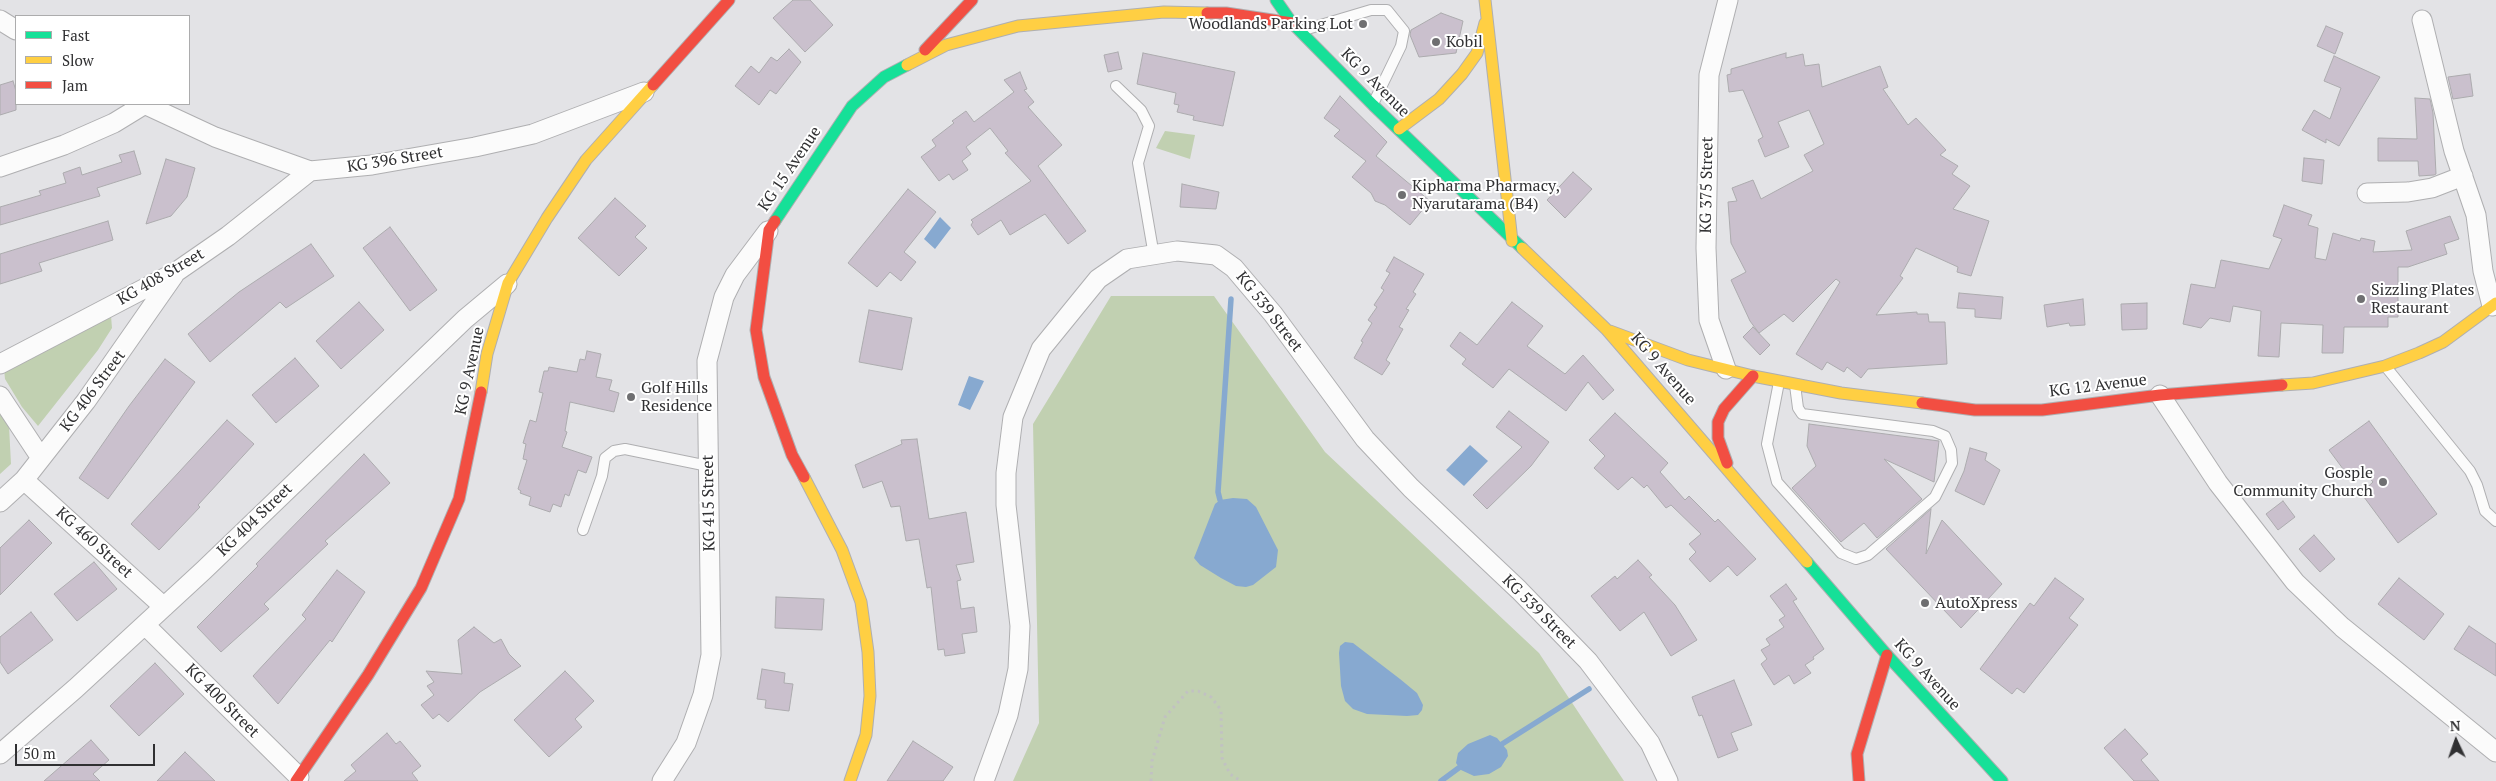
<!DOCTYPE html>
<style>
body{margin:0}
#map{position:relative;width:2496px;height:781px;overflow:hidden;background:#e3e3e6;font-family:"PT Serif",serif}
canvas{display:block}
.legend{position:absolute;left:15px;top:15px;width:175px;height:90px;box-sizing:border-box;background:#fff;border:1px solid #acacad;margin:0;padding:6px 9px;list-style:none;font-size:15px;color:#303032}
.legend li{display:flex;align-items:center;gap:10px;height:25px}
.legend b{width:25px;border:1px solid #acacad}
.north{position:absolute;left:2431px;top:716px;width:50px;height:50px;-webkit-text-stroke:4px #fff;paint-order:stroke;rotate:357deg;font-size:14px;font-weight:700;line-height:20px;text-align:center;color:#303032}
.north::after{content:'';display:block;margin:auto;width:18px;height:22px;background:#303032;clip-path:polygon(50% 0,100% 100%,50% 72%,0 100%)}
.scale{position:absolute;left:15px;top:744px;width:140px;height:22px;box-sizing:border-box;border:2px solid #303032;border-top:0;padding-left:6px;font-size:15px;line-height:18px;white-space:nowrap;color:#303032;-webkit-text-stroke:4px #fff;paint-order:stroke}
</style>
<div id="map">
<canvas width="2496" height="781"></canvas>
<ul class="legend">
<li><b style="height:6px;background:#16e098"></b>Fast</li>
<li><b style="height:6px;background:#ffcf43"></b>Slow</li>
<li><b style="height:6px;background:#f24e42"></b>Jam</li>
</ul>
<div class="north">N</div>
<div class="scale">50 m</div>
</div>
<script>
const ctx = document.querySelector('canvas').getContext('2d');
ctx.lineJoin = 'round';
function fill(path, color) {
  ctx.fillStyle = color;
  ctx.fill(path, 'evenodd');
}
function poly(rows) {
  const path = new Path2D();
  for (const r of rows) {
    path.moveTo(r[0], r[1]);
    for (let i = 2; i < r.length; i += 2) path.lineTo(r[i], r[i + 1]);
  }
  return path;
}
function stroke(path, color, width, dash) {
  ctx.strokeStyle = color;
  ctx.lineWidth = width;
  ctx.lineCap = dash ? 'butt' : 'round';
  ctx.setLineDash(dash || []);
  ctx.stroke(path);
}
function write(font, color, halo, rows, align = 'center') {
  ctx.font = font + ' "PT Serif",serif';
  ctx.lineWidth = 4;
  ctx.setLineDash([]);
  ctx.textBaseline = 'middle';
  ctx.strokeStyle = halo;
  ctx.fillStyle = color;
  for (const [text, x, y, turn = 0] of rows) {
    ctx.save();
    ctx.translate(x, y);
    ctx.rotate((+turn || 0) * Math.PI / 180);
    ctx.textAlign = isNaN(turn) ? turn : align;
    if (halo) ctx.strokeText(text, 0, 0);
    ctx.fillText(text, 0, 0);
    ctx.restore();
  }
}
const green = poly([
 [1165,131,1195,135,1190,159,1156,148],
 [1111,296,1214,296,1325,452,1539,653,1624,781,1013,781,1039,723,1033,424],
 [111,316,112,328,98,350,38,426,22,407,5,379,3,359],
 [0,414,9,426,11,464,0,474]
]);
const water = poly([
 [940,217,951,228,935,249,924,239],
 [969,376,984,381,970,410,958,405],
 [1470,445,1488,461,1464,486,1446,470],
 [1233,498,1247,499,1256,507,1278,550,1276,567,1253,585,1246,587,1236,586,1221,578,1200,565,1194,558,1215,504,1220,500],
 [1345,642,1353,643,1400,679,1417,693,1423,705,1422,710,1418,715,1407,716,1367,714,1353,709,1345,701,1341,686,1339,653,1340,646],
 [1490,735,1497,738,1507,750,1508,756,1501,767,1489,774,1474,776,1461,770,1456,763,1458,753,1468,744]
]);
const stream = poly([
 [1220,500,1218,492,1231,299],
 [1502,744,1589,689],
 [1441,781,1460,767]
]);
const building = poly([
 [793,0,810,0,833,25,805,52,773,18,793,0],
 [1441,13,1463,21,1456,53,1419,57,1410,35,1411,30,1441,13],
 [2326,26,2343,33,2335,54,2317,46,2326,26],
 [789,49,801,62,776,94,770,90,759,105,735,86,751,66,759,73,771,57,777,61,789,49],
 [1118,52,1122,69,1108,72,1104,55,1118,52],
 [1143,53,1235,72,1223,126,1193,120,1194,116,1177,112,1179,105,1174,104,1176,93,1137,84,1143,53],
 [1786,53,1786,58,1803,54,1805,66,1819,64,1822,87,1880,66,1888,87,1883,89,1908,125,1916,118,1946,150,1940,155,1958,166,1952,174,1970,186,1953,209,1989,221,1971,276,1957,272,1958,267,1916,248,1900,276,1903,278,1876,315,1917,312,1917,314,1928,314,1929,322,1945,322,1947,364,1868,369,1861,378,1847,367,1844,372,1827,362,1822,370,1796,354,1840,282,1836,279,1793,322,1784,314,1759,333,1750,321,1731,280,1746,272,1731,243,1728,202,1737,201,1732,188,1753,180,1761,199,1813,171,1804,155,1824,144,1809,110,1778,122,1789,147,1765,157,1758,140,1763,137,1743,90,1729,92,1727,75,1731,74,1731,69,1786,53],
 [2334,56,2380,77,2339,146,2326,139,2326,143,2302,130,2314,110,2330,119,2341,88,2324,81,2334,56],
 [1020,72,1027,89,1024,90,1034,102,1028,107,1062,145,1038,166,1086,231,1068,244,1045,214,1010,235,1001,220,978,235,971,225,973,222,971,220,1031,181,1005,153,1008,151,990,128,966,147,971,154,962,161,968,170,953,180,949,174,939,181,921,157,936,146,932,140,954,123,952,121,966,111,974,122,1014,92,1004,80,1020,72],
 [2470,74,2473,96,2453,99,2448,77,2470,74],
 [13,81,16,91,16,110,0,115,0,85,13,81],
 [1340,96,1387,142,1376,156,1430,201,1410,225,1385,205,1375,201,1371,193,1352,177,1366,161,1334,136,1340,130,1324,118,1340,96],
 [2415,98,2430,99,2433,113,2436,174,2434,175,2419,176,2418,161,2378,161,2378,138,2417,139,2415,98],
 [134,151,141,174,97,188,100,196,0,225,0,207,41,195,39,191,66,183,63,173,80,167,82,175,122,162,119,155,134,151],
 [2304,158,2324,160,2322,184,2302,181,2304,158],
 [166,159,195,168,187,197,171,216,146,224,166,159],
 [1573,172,1592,189,1565,218,1547,200,1573,172],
 [1182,184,1219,192,1216,209,1180,207,1182,184],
 [908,189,936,212,904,252,916,262,901,281,890,272,877,287,848,263,908,189],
 [615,198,646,226,635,237,647,248,619,276,578,238,615,198],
 [2284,205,2312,215,2308,225,2318,228,2315,258,2326,260,2333,233,2360,241,2361,238,2375,241,2373,252,2412,250,2406,231,2450,216,2459,239,2444,244,2447,254,2408,267,2398,267,2398,317,2388,317,2388,327,2344,327,2343,353,2322,353,2323,325,2281,323,2279,357,2258,356,2261,311,2233,306,2230,322,2210,318,2201,328,2183,324,2191,284,2215,288,2221,260,2269,269,2282,239,2273,236,2284,205],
 [108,221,113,240,39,263,42,271,0,284,0,254,108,221],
 [390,227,437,290,410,311,363,248,390,227],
 [311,244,334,276,286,308,280,302,210,362,188,334,239,292,311,244],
 [1394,257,1424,274,1413,292,1416,294,1406,309,1409,310,1399,327,1403,329,1386,360,1390,363,1382,375,1354,358,1363,342,1361,341,1372,323,1368,320,1377,307,1374,305,1384,290,1381,288,1390,273,1386,271,1394,257],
 [1959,293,2003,297,2001,319,1975,317,1975,309,1957,308,1959,293],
 [2083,299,2085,325,2070,326,2069,323,2047,327,2044,305,2083,299],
 [359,302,384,330,341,369,316,341,359,302],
 [1512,302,1543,326,1527,346,1565,374,1583,355,1614,390,1603,400,1588,382,1566,411,1509,369,1493,388,1462,364,1466,359,1450,346,1460,332,1477,345,1512,302],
 [2147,303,2147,329,2122,330,2121,304,2147,303],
 [869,310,912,318,902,370,859,362,869,310],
 [1753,327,1770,345,1760,355,1743,337,1753,327],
 [587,351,601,354,596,377,612,380,609,390,619,393,614,412,570,402,565,431,567,432,562,447,592,457,586,473,578,470,569,496,565,494,561,507,553,504,550,512,529,505,531,497,520,493,521,491,518,489,527,460,523,459,526,444,523,443,530,420,536,422,543,393,539,392,544,371,548,371,549,367,577,372,580,359,585,360,587,351],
 [295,358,319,386,276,423,252,395,295,358],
 [165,359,195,382,108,499,79,478,129,406,165,359],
 [1509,411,1549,442,1531,466,1487,509,1473,495,1522,447,1496,427,1509,411],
 [1615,413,1668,463,1660,472,1685,500,1689,496,1715,522,1718,519,1756,559,1737,576,1728,566,1710,582,1689,559,1696,552,1689,544,1701,534,1671,505,1666,508,1647,485,1644,488,1632,477,1618,490,1594,468,1605,456,1589,440,1615,413],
 [227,420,254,444,198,505,200,507,159,550,131,524,227,420],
 [2369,421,2437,514,2398,543,2361,493,2373,482,2362,469,2349,477,2329,450,2369,421],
 [1809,424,1939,441,1934,482,1884,459,1922,499,1877,538,1864,523,1841,542,1792,488,1816,466,1807,446,1809,424],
 [917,439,929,519,966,512,974,562,956,565,961,580,957,581,961,609,974,607,977,632,962,634,965,653,945,656,944,649,938,650,931,587,927,588,919,539,906,541,900,506,891,507,882,481,863,488,855,465,902,444,901,440,917,439],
 [1970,448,1987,453,1985,460,2000,470,1984,505,1955,491,1964,471,1970,448],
 [364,454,390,483,325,541,328,544,264,604,269,609,221,652,197,627,258,566,256,564,364,454],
 [2283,501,2295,517,2278,530,2266,514,2283,501],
 [1931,509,1926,554,1942,520,2002,584,1961,628,1886,549,1931,509],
 [29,520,52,543,0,595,0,548,29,520],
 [2314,535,2335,559,2320,572,2299,549,2314,535],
 [1638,560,1652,575,1649,577,1675,605,1697,640,1671,656,1644,612,1620,631,1591,596,1615,576,1617,579,1638,560],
 [94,562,117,589,77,621,54,594,94,562],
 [337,570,365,592,332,642,330,640,278,704,253,676,306,619,302,615,337,570],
 [2055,578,2084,599,2069,618,2078,625,2024,693,2017,688,2012,694,1980,669,2030,603,2034,606,2055,578],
 [2399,578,2444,614,2424,640,2378,604,2399,578],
 [1786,584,1797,599,1793,601,1824,649,1813,657,1814,659,1805,665,1811,673,1794,684,1789,675,1774,685,1761,664,1767,659,1761,650,1770,645,1766,639,1784,627,1779,620,1785,616,1770,596,1786,584],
 [776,597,824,599,822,630,775,628,776,597],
 [31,612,53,640,8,674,0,662,0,637,31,612],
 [2469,626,2496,644,2496,676,2454,649,2469,626],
 [474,627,494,643,501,639,509,654,521,666,480,692,448,722,439,714,433,719,421,705,434,695,427,686,434,682,426,671,462,674,458,640,474,627],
 [155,663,184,694,139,736,110,706,155,663],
 [762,669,785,673,784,683,793,684,789,711,765,708,766,700,757,699,762,669],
 [565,671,594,701,575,719,582,727,549,757,514,720,565,671],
 [1734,680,1752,725,1731,733,1738,750,1718,758,1702,715,1699,716,1692,697,1734,680],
 [2125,729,2148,754,2141,760,2159,781,2134,781,2104,748,2125,729],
 [387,733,396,744,400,741,421,766,412,773,418,781,344,781,356,771,351,765,387,733],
 [91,740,109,760,93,774,100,781,44,781,91,740],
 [913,741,953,767,943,781,887,781,913,741],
 [185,752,215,781,157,781,185,752]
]);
const path = poly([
 [1151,781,1152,761,1165,717,1188,691,1198,691,1211,697,1221,710,1222,758,1230,774,1241,781]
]);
const lane = poly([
 [1304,30,1371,10,1387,10,1404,31,1401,46,1373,104],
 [1116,86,1141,110,1149,126,1138,163,1154,256],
 [2386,367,2470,471,2477,485,2485,511,2496,521],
 [1779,382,1767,444,1777,482,1841,553,1856,559,1868,555,1935,497,1952,463,1951,450,1945,436,1933,431,1802,414,1798,408,1795,385],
 [583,530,602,476,605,458,614,451,625,449,708,466]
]);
const street = poly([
 [0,20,16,30],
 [2422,20,2454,151,2476,215,2483,271,2492,306],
 [144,104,215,137,310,171,372,165,475,147,533,134,644,92],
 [0,167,64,145,114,123,145,104],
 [2367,193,2408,192,2432,188,2463,176],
 [0,364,176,272,228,236,310,171],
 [1726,369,1709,320,1706,248,1709,75,1728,0],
 [2160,395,2218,483,2295,582,2342,627,2496,752],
 [0,396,41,458],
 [24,480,164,607],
 [0,502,24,480,86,401,174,275],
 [145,625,299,777],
 [0,754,76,688,204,570,465,319,507,284],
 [662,781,686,743,703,695,711,655,707,361,724,297,735,275,768,231],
 [984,781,1008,715,1018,669,1020,626,1006,505,1006,473,1013,417,1041,349,1098,279,1127,259,1177,251,1216,255,1234,268,1273,314,1365,439,1411,488,1519,590,1588,661,1650,743,1668,781]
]);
const fast = poly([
 [1276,0,1292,23,1373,105,1522,248],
 [775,221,852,106,884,77,907,65],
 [1807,562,1887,655,2002,781]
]);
const slow = poly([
 [1485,0,1512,241],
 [907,65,946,45,1018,26,1164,12,1207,13],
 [1399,129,1439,99,1462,74,1477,53,1485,23],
 [1522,248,1606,329,1807,562],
 [1610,331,1688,360,1753,376,1841,393,1922,403],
 [2282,385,2313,383,2385,366,2419,353,2443,342,2496,303],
 [481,392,487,354,508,283,547,218,586,160,653,85],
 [804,477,842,550,861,602,868,652,870,696,866,735,850,781]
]);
const jam = poly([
 [1207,13,1226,13,1292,23],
 [925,50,972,0],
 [653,85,729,0],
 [775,221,769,230,756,330,764,377,792,455,804,477],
 [1922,403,1975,410,2042,410,2160,395,2282,385],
 [1727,463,1718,438,1718,422,1724,409,1753,376],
 [296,781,368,675,421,588,459,499,481,392],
 [1859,781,1857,754,1887,655]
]);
const markers = [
 [1363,24,5,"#6f6f71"],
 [1436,42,5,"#6f6f71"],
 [1402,195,5,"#6f6f71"],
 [2361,299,5,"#6f6f71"],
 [631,397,5,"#6f6f71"],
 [2383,482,5,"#6f6f71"],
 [1925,603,5,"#6f6f71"]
];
const poiNames = [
 ["Woodlands Parking Lot",1353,24,"right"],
 ["Kobil",1446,42],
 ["Kipharma Pharmacy,",1412,186],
 ["Nyarutarama (B4)",1412,204],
 ["Sizzling Plates",2371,290],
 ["Restaurant",2371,308],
 ["Golf Hills",641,388],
 ["Residence",641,406],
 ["Gosple",2373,473,"right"],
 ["Community Church",2373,491,"right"],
 ["AutoXpress",1935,603]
];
const streetNames = [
 ["KG 9 Avenue",1375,83,45],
 ["KG 396 Street",395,160,-9],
 ["KG 15 Avenue",790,169,-56],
 ["KG 375 Street",1707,185,-89],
 ["KG 408 Street",161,277,-30],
 ["KG 539 Street",1269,312,52],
 ["KG 9 Avenue",1663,369,49],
 ["KG 9 Avenue",470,371,-78],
 ["KG 12 Avenue",2098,386,-7],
 ["KG 406 Street",93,391,-53],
 ["KG 415 Street",709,503,-91],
 ["KG 404 Street",255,520,-44],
 ["KG 460 Street",94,543,42],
 ["KG 539 Street",1539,612,45],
 ["KG 9 Avenue",1927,675,48],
 ["KG 400 Street",222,701,45]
];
fill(green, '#c1d0b1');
fill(water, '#87a9d0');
stroke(stream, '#87a9d0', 5.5);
fill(building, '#cac0cd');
stroke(building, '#acabae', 1);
stroke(lane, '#afafb1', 12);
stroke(street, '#afafb1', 21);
stroke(fast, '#afafb1', 13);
stroke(slow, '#afafb1', 13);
stroke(jam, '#afafb1', 13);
stroke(path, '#c1c1c2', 3, [2.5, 4]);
stroke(lane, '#fbfbfb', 10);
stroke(street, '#fbfbfb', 19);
stroke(fast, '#16e098', 11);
stroke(slow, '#ffcf43', 11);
stroke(jam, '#f24e42', 11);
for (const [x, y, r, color] of markers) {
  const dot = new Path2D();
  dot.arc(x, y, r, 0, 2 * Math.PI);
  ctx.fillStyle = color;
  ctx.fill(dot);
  stroke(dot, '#fff', 2);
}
write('16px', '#303032', '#fff', poiNames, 'left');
write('16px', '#303032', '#fff', streetNames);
</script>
